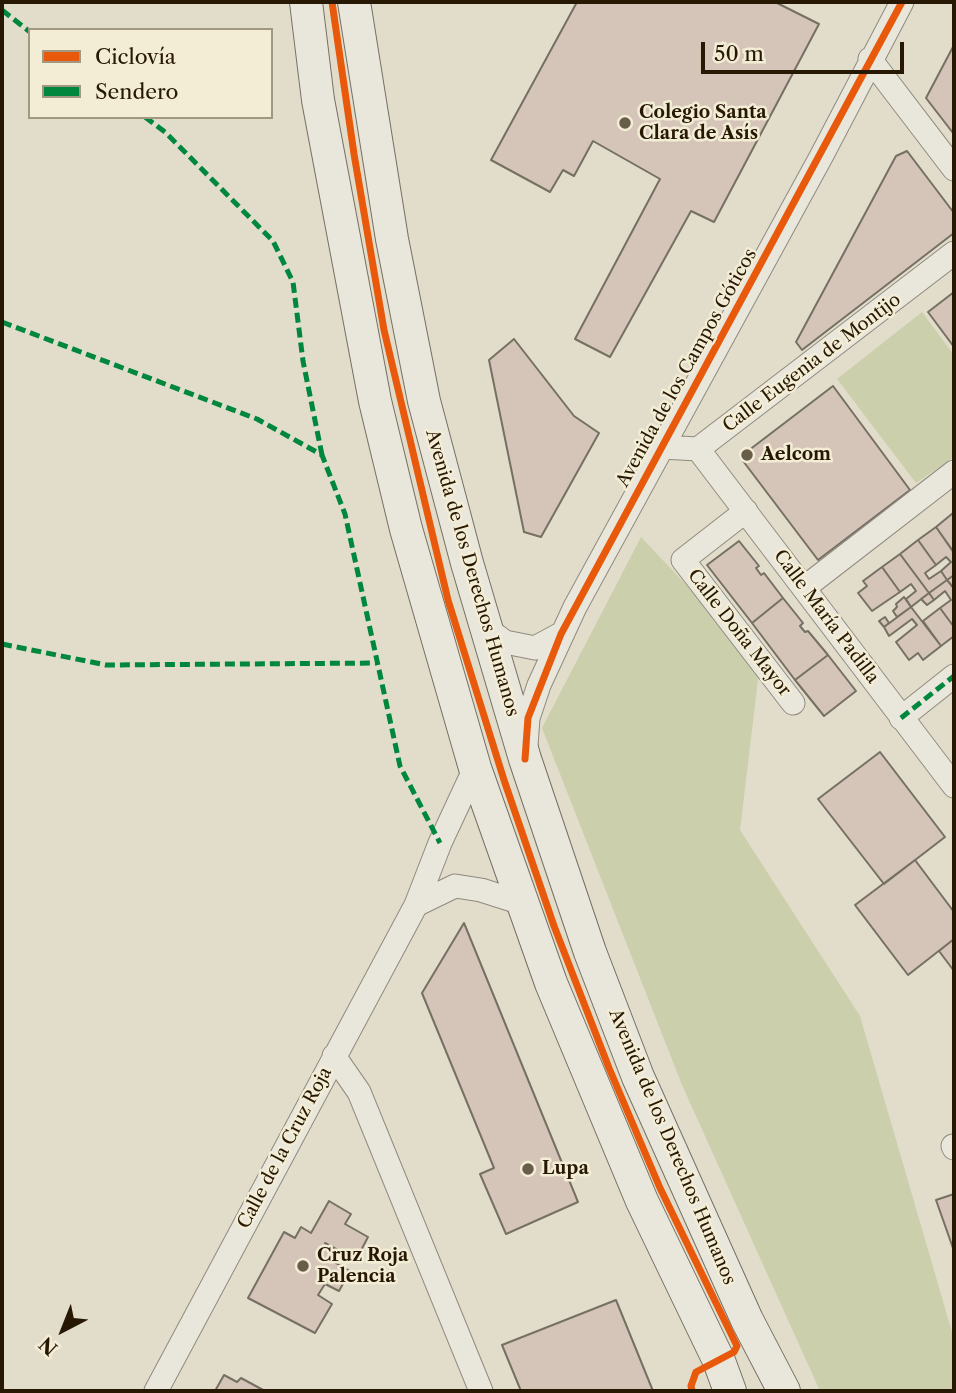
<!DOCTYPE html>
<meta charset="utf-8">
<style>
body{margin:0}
#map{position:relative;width:956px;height:1393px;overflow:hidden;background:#e2ddca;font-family:"Libre Caslon Text",serif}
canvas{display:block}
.frame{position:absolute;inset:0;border:4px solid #271804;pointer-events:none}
.legend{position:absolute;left:28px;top:28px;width:245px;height:91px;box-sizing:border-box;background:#f3edd6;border:2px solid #a19882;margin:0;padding:9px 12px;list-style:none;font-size:21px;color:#271804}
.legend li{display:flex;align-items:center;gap:14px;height:35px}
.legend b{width:35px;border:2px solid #a19882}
.north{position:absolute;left:28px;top:1295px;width:70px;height:70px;-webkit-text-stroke:5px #f3edd6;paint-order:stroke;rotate:222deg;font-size:19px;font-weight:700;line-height:28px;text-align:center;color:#271804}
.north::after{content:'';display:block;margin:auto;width:24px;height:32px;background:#271804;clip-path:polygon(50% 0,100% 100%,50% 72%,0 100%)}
.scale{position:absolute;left:701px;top:42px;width:203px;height:32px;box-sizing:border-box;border:4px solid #271804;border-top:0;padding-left:9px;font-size:21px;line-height:24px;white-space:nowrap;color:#271804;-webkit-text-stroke:5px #f3edd6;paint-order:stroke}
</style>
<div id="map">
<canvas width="956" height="1393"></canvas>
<div class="frame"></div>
<ul class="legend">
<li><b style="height:9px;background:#e8590c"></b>Ciclovía</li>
<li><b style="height:9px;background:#00873e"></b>Sendero</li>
</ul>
<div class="north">N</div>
<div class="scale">50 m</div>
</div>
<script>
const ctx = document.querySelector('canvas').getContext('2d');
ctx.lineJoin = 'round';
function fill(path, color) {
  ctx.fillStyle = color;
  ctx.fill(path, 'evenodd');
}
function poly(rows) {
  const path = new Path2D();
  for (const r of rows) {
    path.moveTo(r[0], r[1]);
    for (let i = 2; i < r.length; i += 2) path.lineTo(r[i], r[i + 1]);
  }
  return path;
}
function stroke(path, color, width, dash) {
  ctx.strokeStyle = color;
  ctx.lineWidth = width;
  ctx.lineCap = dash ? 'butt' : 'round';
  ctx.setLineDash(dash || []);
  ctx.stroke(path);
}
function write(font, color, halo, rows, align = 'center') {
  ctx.font = font + ' "Libre Caslon Text",serif';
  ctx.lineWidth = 5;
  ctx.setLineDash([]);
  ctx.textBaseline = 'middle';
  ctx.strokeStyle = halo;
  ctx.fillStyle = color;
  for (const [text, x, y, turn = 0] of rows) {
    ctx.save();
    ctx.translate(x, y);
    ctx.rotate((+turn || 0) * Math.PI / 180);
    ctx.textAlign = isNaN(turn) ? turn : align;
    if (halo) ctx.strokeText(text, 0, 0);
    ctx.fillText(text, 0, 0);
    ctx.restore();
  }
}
const green = poly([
 [922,312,954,355,954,457,916,483,837,379],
 [641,537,760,663,740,830,860,1016,954,1339,954,1391,820,1391,682,1085,542,728]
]);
const building = poly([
 [577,2,775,2,819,24,714,222,691,211,610,357,575,339,660,179,593,141,574,176,563,170,550,192,491,160,577,2],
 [954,45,954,133,953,133,926,98,954,45],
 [907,151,954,213,954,233,802,350,796,342,896,156,907,151],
 [954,292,954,347,928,312,954,292],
 [514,339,574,416,599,433,541,537,524,532,489,360,514,339],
 [833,386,910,490,818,560,740,457,833,386],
 [953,513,954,515,953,551,936,527,953,513],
 [936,527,954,553,954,575,947,580,941,571,951,562,946,557,936,565,918,540,936,527],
 [918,540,936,565,925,573,929,579,941,571,947,580,929,593,900,554,918,540],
 [739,541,759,566,756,568,761,575,764,573,783,598,752,623,707,565,739,541],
 [900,554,929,593,911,607,906,599,916,591,911,584,900,592,882,567,900,554],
 [882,567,900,592,872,611,858,593,867,586,863,581,882,567],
 [954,575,954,585,952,586,947,580,954,575],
 [947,580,954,589,954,627,940,608,951,600,945,591,934,600,929,593,947,580],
 [929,593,934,600,927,605,921,599,929,593],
 [904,597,911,607,897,617,893,611,897,607,896,604,904,597],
 [783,598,803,623,800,626,805,632,808,631,828,655,795,680,752,623,783,598],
 [911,607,941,646,923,660,918,653,909,660,896,642,917,625,912,619,889,636,884,627,911,607],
 [940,608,954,627,954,636,941,646,923,621,940,608],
 [885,617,889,623,884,627,879,621,885,617],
 [828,655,856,691,824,716,795,680,828,655],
 [880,752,945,837,884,884,818,799,880,752],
 [915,860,954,912,954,939,908,975,855,905,915,860],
 [464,923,578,1202,506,1234,480,1174,494,1168,422,993,464,923],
 [954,939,954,971,939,951,954,939],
 [954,1194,954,1251,936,1200,954,1194],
 [329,1201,351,1214,345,1224,368,1237,356,1260,325,1243,334,1258,332,1261,350,1271,339,1291,325,1284,318,1295,332,1304,315,1333,248,1298,284,1232,295,1238,301,1227,311,1233,329,1201],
 [616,1300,653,1391,521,1391,502,1345,616,1300],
 [224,1375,237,1382,241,1378,265,1391,215,1391,224,1375]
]);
const street = poly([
 [870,59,954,169],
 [662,447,698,449,954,253],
 [698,449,954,786],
 [746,511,683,560,793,703],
 [804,588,954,472],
 [486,628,505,642,535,648,561,634],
 [901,718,954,676],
 [526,746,528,718,539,685,575,607,822,155,902,2],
 [416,905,455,886,481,890,522,903],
 [334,1056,359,1092,481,1391],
 [953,1146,954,1148],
 [156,1391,416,905,440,843,475,768]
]);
const secondary = poly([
 [306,2,318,100,375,401,406,529,475,768,551,983,642,1201,719,1361,730,1391],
 [354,2,392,239,424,401,467,563,525,759,590,952,638,1077,747,1320,784,1391]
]);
const quiet = poly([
 [2,10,30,32],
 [145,117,165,132,273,241,293,282,303,361,322,455],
 [2,322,257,419,322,455,345,514,400,766,440,843],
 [2,644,106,665,377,663],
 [901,718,954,676]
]);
const cycleway = poly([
 [332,2,354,154,384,330,448,600,504,780,554,926,609,1068,660,1188,737,1346,734,1352,696,1372,691,1386,692,1391],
 [525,759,528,718,561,634,902,2]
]);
const markers = [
 [625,123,7,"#685d49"],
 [747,455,7,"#685d49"],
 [528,1169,7,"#685d49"],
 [303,1266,7,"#685d49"]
];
const poiNames = [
 ["Colegio Santa",639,113],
 ["Clara de Asís",639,134],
 ["Aelcom",761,455],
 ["Lupa",542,1169],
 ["Cruz Roja",317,1256],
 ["Palencia",317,1277]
];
const streetNames = [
 ["Calle Eugenia de Montijo",812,363,-37],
 ["Avenida de los Campos Góticos",687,368,-61],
 ["Avenida de los Derechos Humanos",472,573,74],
 ["Calle María Padilla",826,617,53],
 ["Calle Doña Mayor",739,633,52],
 ["Avenida de los Derechos Humanos",672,1147,67],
 ["Calle de la Cruz Roja",285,1148,-62]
];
fill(green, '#cbcfab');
fill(building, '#d4c5b8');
stroke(building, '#757063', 2);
stroke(street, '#908a7e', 25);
stroke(secondary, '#757063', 34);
stroke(street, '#e9e6dc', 23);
stroke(secondary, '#e9e6dc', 32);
stroke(quiet, '#00873e', 5, [10, 5]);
stroke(cycleway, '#e8590c', 7);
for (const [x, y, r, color] of markers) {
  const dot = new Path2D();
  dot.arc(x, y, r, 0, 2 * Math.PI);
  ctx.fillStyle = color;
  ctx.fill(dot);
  stroke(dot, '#f3edd6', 2.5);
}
write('bold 18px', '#271804', '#f3edd6', poiNames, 'left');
write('18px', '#271804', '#f3edd6', streetNames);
</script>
